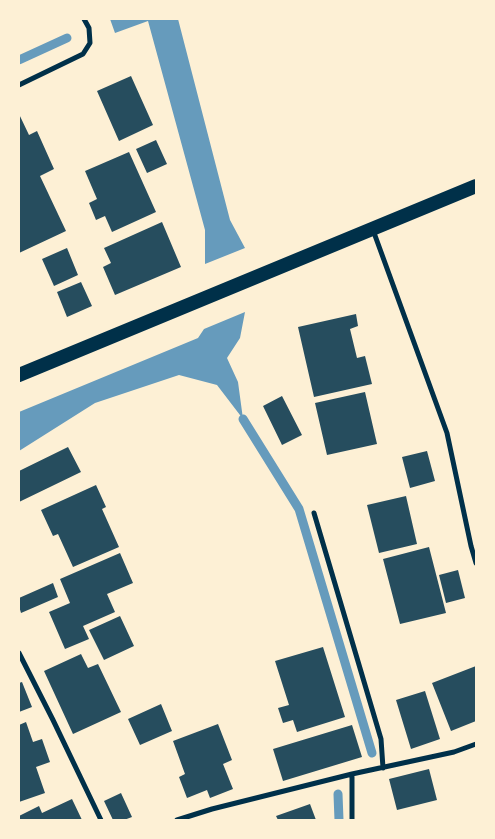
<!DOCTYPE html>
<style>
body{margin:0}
#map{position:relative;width:495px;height:839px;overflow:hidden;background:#fdf0d5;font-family:Arial,sans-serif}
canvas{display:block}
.frame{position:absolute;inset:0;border:20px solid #fdf0d5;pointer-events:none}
</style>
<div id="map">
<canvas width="495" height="839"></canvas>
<div class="frame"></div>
</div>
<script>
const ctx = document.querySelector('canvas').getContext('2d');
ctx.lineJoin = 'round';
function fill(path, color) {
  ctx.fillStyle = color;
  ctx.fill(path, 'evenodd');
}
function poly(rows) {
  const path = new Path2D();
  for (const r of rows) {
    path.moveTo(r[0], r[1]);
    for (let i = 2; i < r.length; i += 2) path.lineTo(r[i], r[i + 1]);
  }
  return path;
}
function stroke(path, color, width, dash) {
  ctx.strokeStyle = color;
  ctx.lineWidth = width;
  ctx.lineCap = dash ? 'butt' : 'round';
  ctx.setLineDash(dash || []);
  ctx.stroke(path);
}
const water = poly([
 [110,19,178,19,230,220,245,248,205,264,205,230,148,21,115,33],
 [245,312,240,338,227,358,238,382,243,419,217,385,179,375,95,403,19,451,19,412,198,338,204,329]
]);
const stream = poly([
 [19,60,67,38],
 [243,419,299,509,372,753],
 [338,794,339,820]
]);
const building = poly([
 [131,76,153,125,119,141,97,91],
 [19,114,29,135,37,131,54,169,40,176,66,231,19,253],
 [156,140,167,164,147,173,136,149],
 [129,152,156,212,112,232,105,216,96,220,89,203,97,199,85,171],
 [162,222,181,267,115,295,103,267,111,263,104,248],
 [67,248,78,275,54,286,42,259],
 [81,282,92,306,67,317,57,292],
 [356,314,358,326,350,329,357,358,365,356,372,384,314,397,298,327],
 [365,392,377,444,327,455,315,403],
 [282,396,302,435,282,445,263,406],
 [68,447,81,472,19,502,19,471],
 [427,451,435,481,410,488,402,457],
 [96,485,106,507,102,509,119,547,73,567,58,534,53,536,41,510],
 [406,496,417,544,379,553,367,505],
 [429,547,446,613,400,624,383,559],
 [120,553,133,583,107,594,115,612,83,626,89,639,65,649,49,612,70,603,60,579],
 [458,570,465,598,446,603,439,575],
 [53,583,58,597,21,613,19,606,19,598],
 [120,616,134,646,104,660,89,630],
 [323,647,345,717,297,732,293,720,283,723,278,708,289,705,275,661],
 [81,654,88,668,98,664,121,712,73,734,44,671],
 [476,666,476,721,451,731,432,683],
 [22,682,32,707,19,712,19,683],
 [425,691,440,739,411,749,396,700],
 [161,704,172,731,140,745,128,719],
 [26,722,33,742,42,739,50,762,36,767,45,793,19,802,19,725],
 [218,724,232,760,223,764,233,789,210,798,207,790,187,798,179,777,185,774,173,741],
 [352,725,362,757,283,781,273,749],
 [429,769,437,800,397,810,389,779],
 [121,793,132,817,124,820,113,820,104,801],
 [72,799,82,820,19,820,19,816,39,806,42,813],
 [310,804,316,820,278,820,276,816]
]);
const minor = poly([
 [19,85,83,54,90,43,89,28,84,19],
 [373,230,447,433,471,546,476,563],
 [314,513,381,739,383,768],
 [19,653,53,720,101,820],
 [352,774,352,820],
 [177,820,212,809,352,774,454,752,476,744]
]);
const trunk = poly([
 [19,375,476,186]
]);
fill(water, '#669bbc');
stroke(stream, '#669bbc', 9);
fill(building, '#264d5e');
stroke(minor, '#003049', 5);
stroke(trunk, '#003049', 14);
</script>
